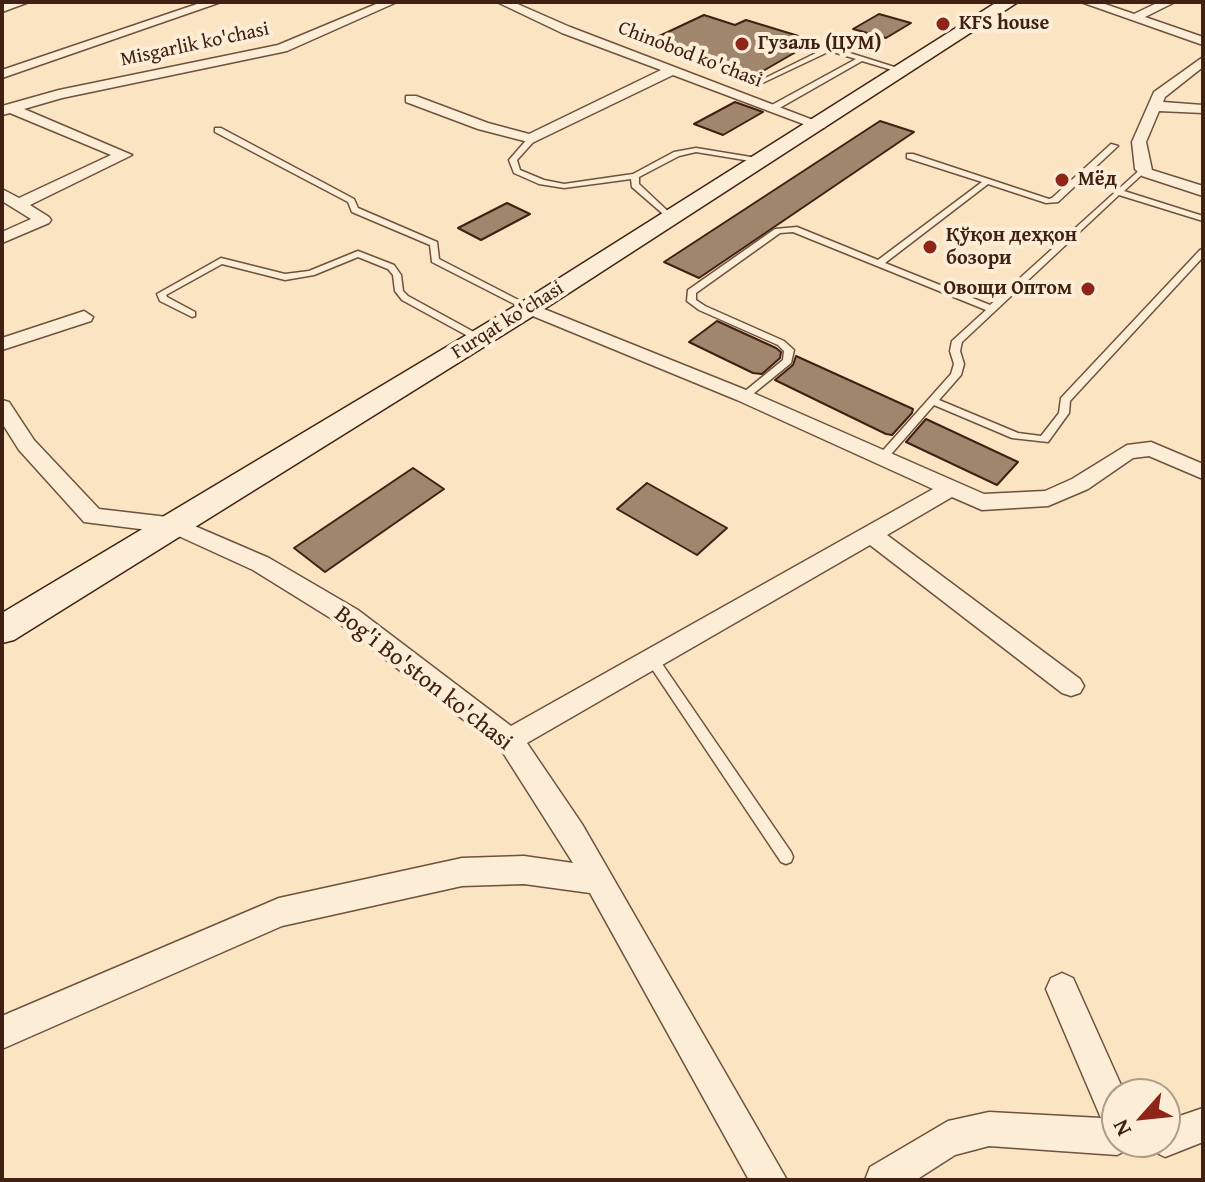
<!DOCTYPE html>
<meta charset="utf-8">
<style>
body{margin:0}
#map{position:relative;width:1205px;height:1182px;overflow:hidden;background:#fae4c2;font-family:"Gentium Book Plus",serif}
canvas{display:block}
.frame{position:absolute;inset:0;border:4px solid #402012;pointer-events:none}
.north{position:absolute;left:1101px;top:1078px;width:80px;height:80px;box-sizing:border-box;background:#fcedd7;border:2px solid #b19b88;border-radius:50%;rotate:243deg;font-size:22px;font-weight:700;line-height:32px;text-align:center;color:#402012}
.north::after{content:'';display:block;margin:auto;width:28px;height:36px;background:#8f2418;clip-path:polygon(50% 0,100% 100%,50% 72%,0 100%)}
</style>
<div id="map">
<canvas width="1205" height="1182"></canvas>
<div class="frame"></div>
<div class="north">N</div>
</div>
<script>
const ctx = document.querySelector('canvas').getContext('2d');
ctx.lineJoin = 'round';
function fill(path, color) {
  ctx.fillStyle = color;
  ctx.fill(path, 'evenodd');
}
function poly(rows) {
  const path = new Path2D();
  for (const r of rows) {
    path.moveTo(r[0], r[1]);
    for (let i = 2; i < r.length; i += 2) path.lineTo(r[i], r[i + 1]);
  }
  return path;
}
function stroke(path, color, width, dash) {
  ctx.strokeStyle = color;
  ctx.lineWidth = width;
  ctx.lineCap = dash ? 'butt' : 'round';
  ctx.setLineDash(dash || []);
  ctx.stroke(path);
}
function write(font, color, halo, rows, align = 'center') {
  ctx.font = font + ' "Gentium Book Plus",serif';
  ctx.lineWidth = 8;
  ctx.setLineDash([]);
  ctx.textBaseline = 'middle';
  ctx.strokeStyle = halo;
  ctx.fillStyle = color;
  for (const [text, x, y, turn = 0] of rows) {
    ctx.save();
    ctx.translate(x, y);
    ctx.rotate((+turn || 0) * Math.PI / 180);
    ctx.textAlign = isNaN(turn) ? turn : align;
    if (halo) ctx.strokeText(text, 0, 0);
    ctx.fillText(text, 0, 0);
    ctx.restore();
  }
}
const building = poly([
 [879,14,911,23,886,38,853,29,879,14],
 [704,15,735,25,746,20,815,41,756,75,655,38,704,15],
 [735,102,763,112,723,135,694,124,735,102],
 [880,121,914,132,699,278,664,262,880,121],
 [507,203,530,214,481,240,458,228,507,203],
 [717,321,776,348,781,352,780,358,762,374,753,373,689,342,717,321],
 [796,356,913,409,912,413,892,435,886,434,775,380,793,365,796,356],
 [926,419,1018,462,997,485,906,442,926,419],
 [413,468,444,489,325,572,294,548,413,468],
 [647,483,727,528,697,555,617,509,647,483]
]);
const lane = poly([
 [818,43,904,70,905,71,902,73,862,61,776,110,770,110,770,106,856,59,830,51,754,87,749,86,824,49,816,46,815,45,818,43],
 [215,128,221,128,354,199,358,208,437,242,439,259,534,308,532,310,526,310,432,262,430,245,352,212,348,202,215,132,215,128],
 [529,137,536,139,517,160,520,170,544,180,564,184,633,174,674,152,696,148,763,159,767,161,763,163,696,152,679,156,639,177,639,184,673,216,674,218,670,220,632,187,631,179,564,188,539,184,514,173,509,160,529,137],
 [1111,144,1118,146,1058,202,1046,203,988,184,885,263,990,305,1143,167,1146,167,1146,171,1124,191,1203,216,1203,221,1119,195,962,342,960,351,964,364,961,375,939,400,1018,433,1041,436,1059,413,1061,398,1200,250,1203,249,1203,257,1070,401,1069,413,1048,442,1012,438,934,405,886,460,878,460,877,458,878,456,951,374,954,364,950,351,952,341,986,310,793,232,780,233,696,293,696,300,705,306,784,341,794,350,791,363,748,398,740,398,739,396,783,360,784,351,778,345,699,310,687,301,688,290,775,229,797,227,878,260,982,182,907,158,907,154,913,154,1049,199,1052,198,1111,144],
 [358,251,394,265,401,275,403,291,408,296,483,337,483,341,477,341,402,300,395,291,393,275,388,269,358,257,314,275,285,280,222,264,166,295,167,297,195,312,195,316,192,317,160,301,157,294,221,258,285,274,309,271,358,251],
 [652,654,656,655,791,852,793,857,791,862,786,864,781,862,648,663,646,659,648,655,652,654]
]);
const street = poly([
 [10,2,29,2,2,12,2,4,10,2],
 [203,2,221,2,2,78,2,70,203,2],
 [381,2,397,2,287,51,62,98,24,109,132,155,30,205,49,217,51,220,49,223,2,243,2,232,31,219,2,201,2,189,19,198,111,155,10,113,2,115,2,106,59,90,278,45,381,2],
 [497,2,513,2,570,27,826,125,824,128,814,128,673,75,532,143,478,129,406,102,406,96,416,96,488,123,529,134,661,70,562,33,497,2],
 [1081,2,1099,2,1134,14,1159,2,1175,2,1145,17,1203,37,1203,45,1081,2],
 [1203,57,1203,67,1165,97,1163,102,1203,105,1203,113,1159,111,1146,142,1152,170,1203,186,1203,196,1142,176,1135,169,1132,142,1154,92,1203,57],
 [529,303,751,392,984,494,1045,491,1072,479,1127,445,1151,442,1203,464,1203,479,1149,456,1133,458,1088,489,1048,506,982,510,952,497,887,535,1080,679,1084,686,1080,693,1071,696,1062,693,870,545,527,743,582,824,787,1180,749,1180,590,893,524,884,462,886,282,926,2,1049,2,1016,279,898,462,858,524,856,573,863,500,748,340,624,253,570,172,533,84,522,19,450,2,423,2,400,9,402,34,440,99,509,176,518,269,558,358,610,511,726,933,489,737,400,523,312,520,308,529,303],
 [84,311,93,317,91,321,2,350,2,338,84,311],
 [1062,973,1073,978,1125,1094,1117,1094,1117,1142,1132,1142,1129,1149,1117,1155,989,1146,955,1155,916,1180,865,1180,870,1167,948,1121,989,1112,1101,1118,1046,989,1051,978,1062,973],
 [1203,1108,1203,1142,1165,1157,1153,1151,1149,1142,1165,1142,1165,1121,1203,1108]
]);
const secondary = poly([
 [997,2,1018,2,538,313,14,640,2,643,2,613,520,303,997,2]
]);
const markers = [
 [943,24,8,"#8f2418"],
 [742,44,8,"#8f2418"],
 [1062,180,8,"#8f2418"],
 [930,247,8,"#8f2418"],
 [1088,289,8,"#8f2418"]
];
const farPoinames = [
 ["KFS house",959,24],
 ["Гузаль (ЦУМ)",758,44],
 ["Мёд",1078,180],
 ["Қўқон деҳқон",946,236],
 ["бозори",946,259],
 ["Овощи Оптом",1072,289,"right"]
];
const farStreetnames = [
 ["Misgarlik ko'chasi",195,45,-12],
 ["Chinobod ko'chasi",690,55,21],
 ["Furqat ko'chasi",508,321,-32]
];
const streetNames = [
 ["Bog'i Bo'ston ko'chasi",423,679,38]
];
fill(building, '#a1866e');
stroke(building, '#402012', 2);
stroke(lane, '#6e513e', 3);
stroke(street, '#6e513e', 3);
stroke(secondary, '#402012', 3);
fill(lane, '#fcedd7');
fill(street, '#fcedd7');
fill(secondary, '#fcedd7');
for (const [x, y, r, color] of markers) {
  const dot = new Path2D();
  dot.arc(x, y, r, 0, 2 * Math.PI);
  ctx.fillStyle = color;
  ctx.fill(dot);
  stroke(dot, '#fcedd7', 3);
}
write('bold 20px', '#402012', '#fcedd7', farPoinames, 'left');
write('20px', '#402012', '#fcedd7', farStreetnames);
write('24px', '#402012', '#fcedd7', streetNames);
</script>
